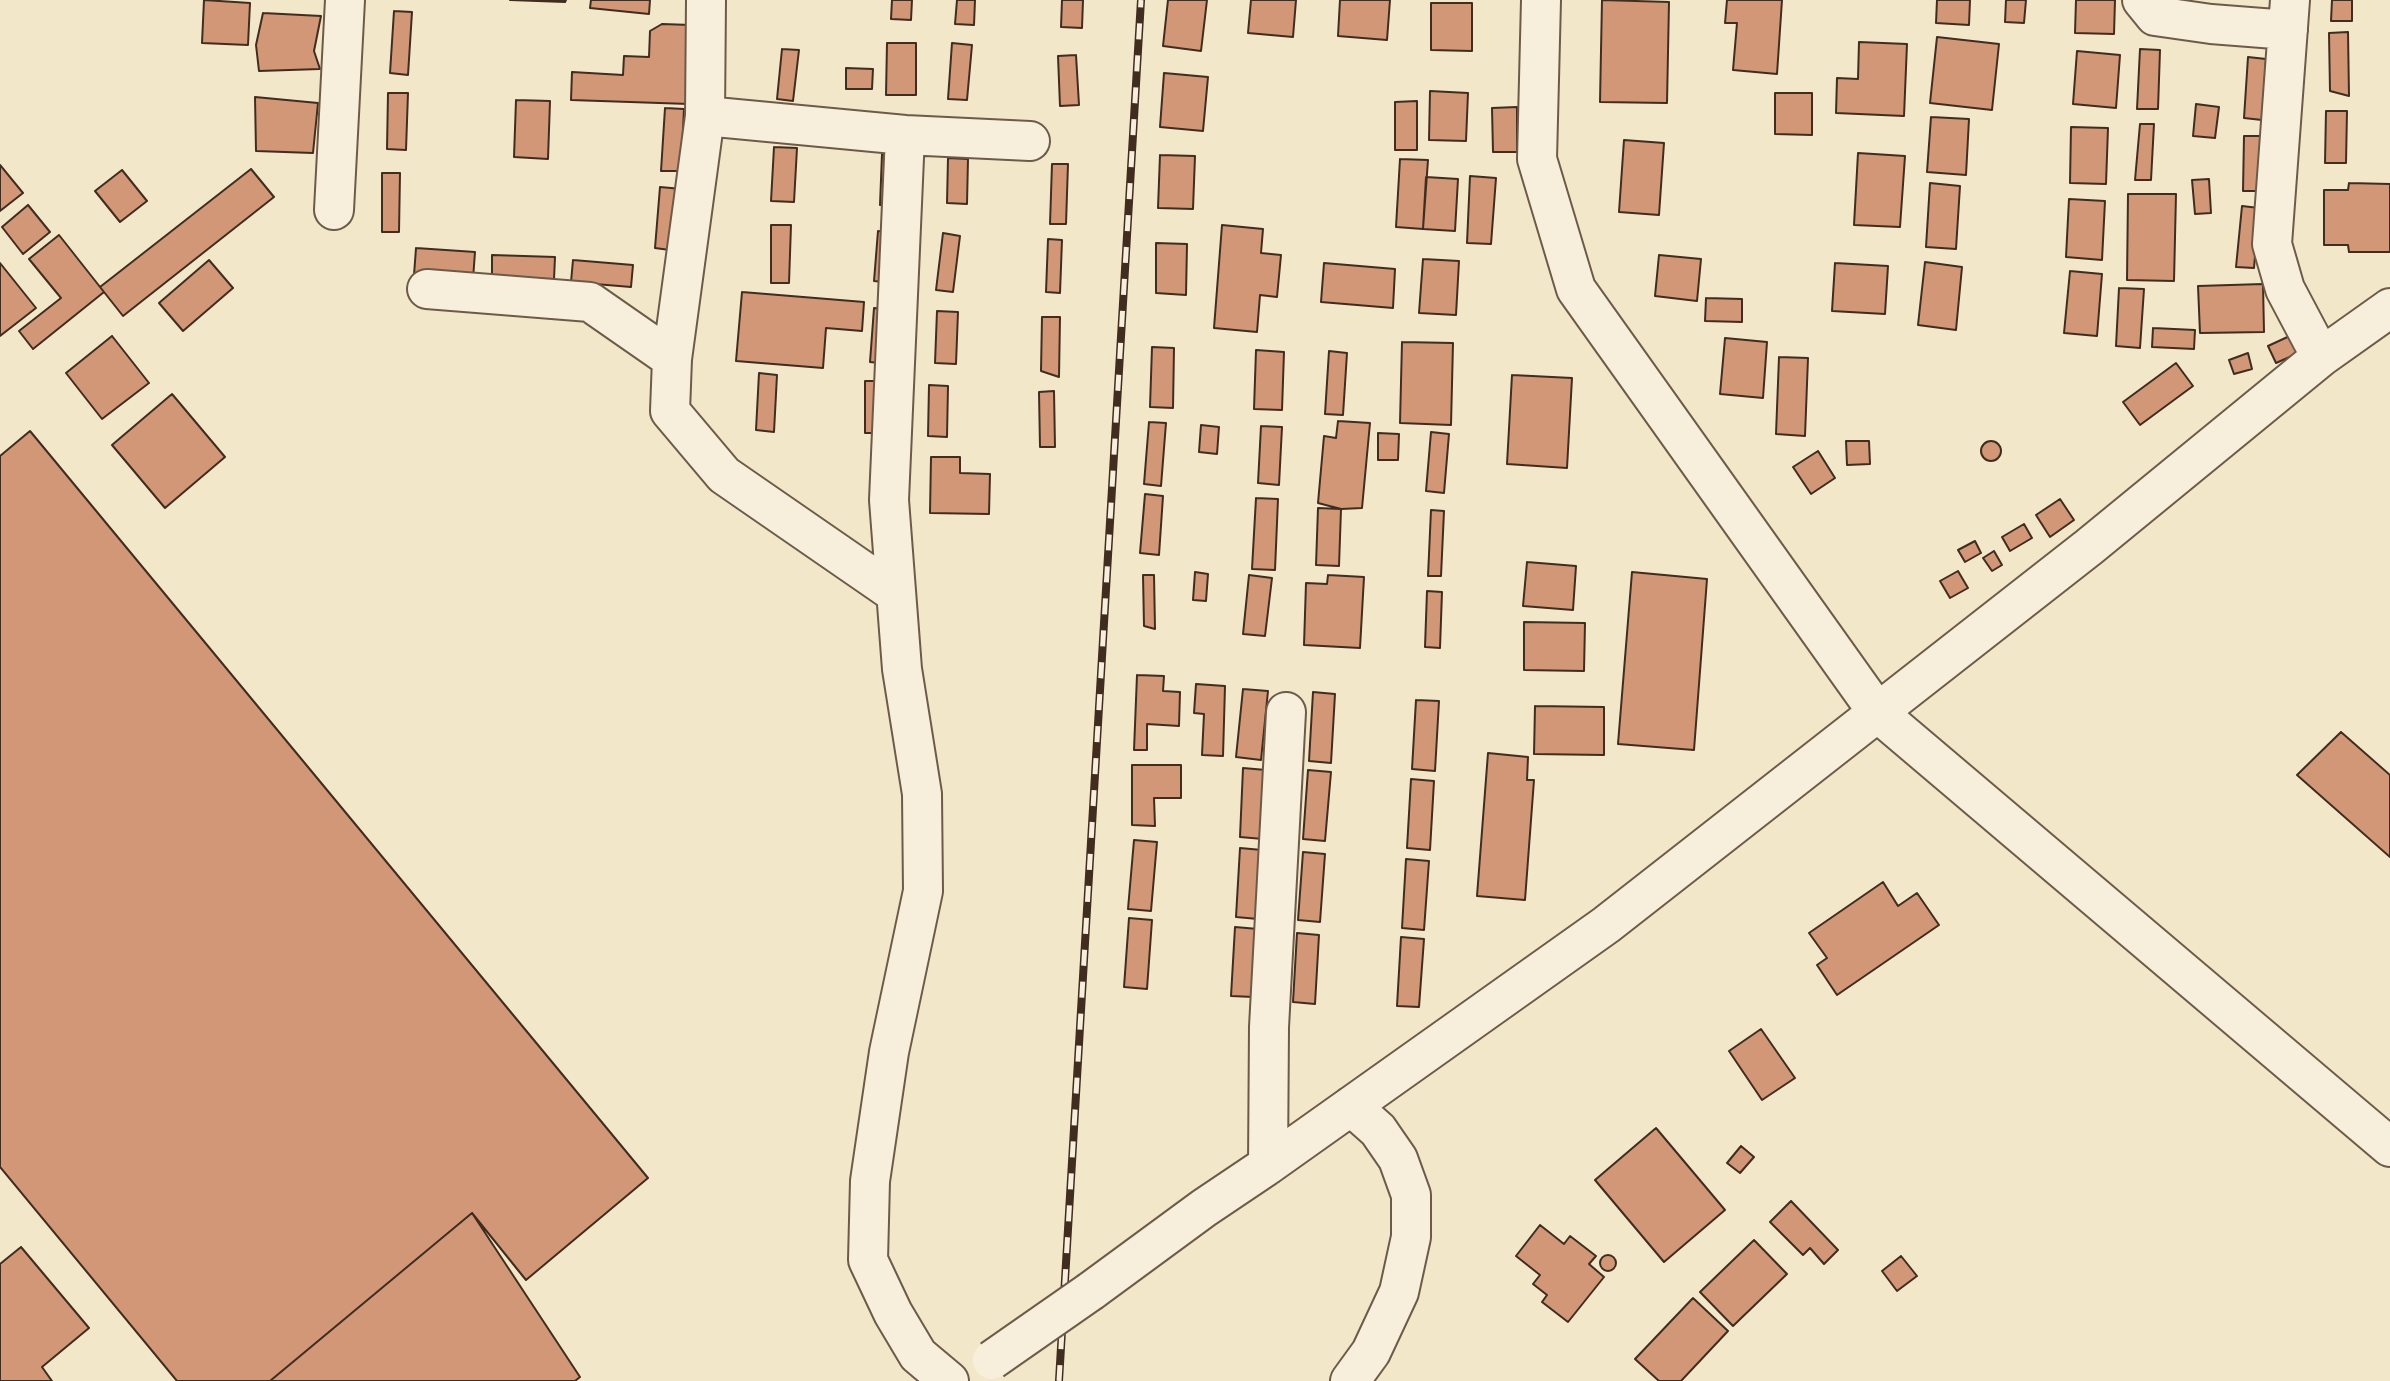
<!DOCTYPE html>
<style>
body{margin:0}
canvas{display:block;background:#f2e7c8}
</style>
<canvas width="2390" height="1381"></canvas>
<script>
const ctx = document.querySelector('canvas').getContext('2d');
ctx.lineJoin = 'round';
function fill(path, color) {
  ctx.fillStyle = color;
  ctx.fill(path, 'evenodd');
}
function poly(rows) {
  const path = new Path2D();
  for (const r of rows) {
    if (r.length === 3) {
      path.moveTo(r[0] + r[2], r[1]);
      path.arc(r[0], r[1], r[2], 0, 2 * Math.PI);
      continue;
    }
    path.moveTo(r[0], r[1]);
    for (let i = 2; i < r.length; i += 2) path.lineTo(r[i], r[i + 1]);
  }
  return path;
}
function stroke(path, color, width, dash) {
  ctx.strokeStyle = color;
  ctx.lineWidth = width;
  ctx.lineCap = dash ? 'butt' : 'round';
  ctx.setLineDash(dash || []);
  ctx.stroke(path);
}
const building = poly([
 [204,0,250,3,248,45,202,43,204,0],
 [510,0,566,0,565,2,510,0],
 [591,0,650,0,649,14,590,8,591,0],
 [892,0,912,0,911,20,891,19,892,0],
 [957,0,975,0,974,25,955,24,957,0],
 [1062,0,1083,0,1082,28,1061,27,1062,0],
 [1168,0,1207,0,1201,51,1163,46,1168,0],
 [1251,0,1296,0,1293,37,1248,33,1251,0],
 [1340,0,1390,0,1387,40,1338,36,1340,0],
 [1602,0,1669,2,1667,103,1600,102,1602,0],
 [1727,0,1782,0,1777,74,1733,70,1737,23,1725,23,1727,0],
 [1937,0,1970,0,1969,25,1936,23,1937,0],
 [2006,0,2026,0,2024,23,2005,22,2006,0],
 [2076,0,2115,0,2114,34,2075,33,2076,0],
 [2332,0,2352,0,2352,21,2331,21,2332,0],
 [1431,3,1472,3,1472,51,1431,50,1431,3],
 [394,11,412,12,408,75,390,73,394,11],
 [263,13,321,16,314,51,320,69,259,71,256,45,263,13],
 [662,24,691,25,689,104,571,100,572,72,623,75,624,56,649,57,650,31,662,24],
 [2348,32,2349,96,2330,91,2329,33,2348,32],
 [1937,37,1999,44,1992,110,1930,103,1937,37],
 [1859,42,1907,44,1904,116,1836,113,1837,78,1858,79,1859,42],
 [887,43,916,43,916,95,886,95,887,43],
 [952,43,972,45,967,100,948,99,952,43],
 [782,49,799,50,793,101,777,99,782,49],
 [2140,49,2160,50,2158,109,2137,109,2140,49],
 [2077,51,2120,55,2116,108,2073,104,2077,51],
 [1076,55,1079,105,1060,106,1058,56,1076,55],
 [2248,57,2266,59,2262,120,2244,118,2248,57],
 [846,68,873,69,872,89,846,89,846,68],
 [1164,73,1208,77,1203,131,1160,127,1164,73],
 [1430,91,1468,93,1466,141,1429,140,1430,91],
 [388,93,408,93,406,150,387,149,388,93],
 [1775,93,1812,93,1812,135,1775,134,1775,93],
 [255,97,318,103,313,153,256,151,255,97],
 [516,100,550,101,548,159,514,157,516,100],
 [1417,101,1417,150,1395,150,1395,102,1417,101],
 [2196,104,2219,107,2215,138,2193,136,2196,104],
 [1517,107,1517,152,1493,152,1492,108,1517,107],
 [665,108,684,109,681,171,661,171,665,108],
 [2326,111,2347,111,2346,163,2325,163,2326,111],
 [1931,117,1969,119,1966,175,1927,172,1931,117],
 [2140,124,2154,124,2151,180,2135,180,2140,124],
 [2071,127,2108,128,2106,184,2070,183,2071,127],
 [2244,136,2261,136,2261,191,2243,191,2244,136],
 [1624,140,1664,143,1659,215,1619,212,1624,140],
 [774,147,797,148,794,202,771,201,774,147],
 [1858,153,1905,156,1900,227,1854,225,1858,153],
 [882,154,900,155,899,206,880,205,882,154],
 [1160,155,1195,156,1193,209,1158,208,1160,155],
 [948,158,968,159,967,204,947,203,948,158],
 [1400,159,1428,160,1423,229,1396,227,1400,159],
 [1052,164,1068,164,1066,224,1050,224,1052,164],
 [0,165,23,193,0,211,0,165],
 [251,169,274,197,123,316,100,287,251,169],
 [122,170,147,201,120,222,95,191,122,170],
 [382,173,400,173,399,232,382,232,382,173],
 [1470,176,1496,178,1491,244,1467,243,1470,176],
 [1426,177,1458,179,1455,231,1423,229,1426,177],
 [2209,179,2211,213,2195,214,2192,180,2209,179],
 [1930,183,1960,186,1956,249,1926,247,1930,183],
 [2349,183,2390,184,2390,252,2349,252,2348,245,2324,245,2324,190,2348,190,2349,183],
 [660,187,682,189,677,251,655,248,660,187],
 [2128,194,2176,194,2174,281,2127,280,2128,194],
 [2069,199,2105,201,2102,260,2066,257,2069,199],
 [28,205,50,232,23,254,2,227,28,205],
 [2242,206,2259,208,2254,268,2236,267,2242,206],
 [771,225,791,225,789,283,771,283,771,225],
 [1222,225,1263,229,1261,253,1281,255,1277,297,1260,295,1257,332,1214,328,1222,225],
 [878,231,895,232,892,283,874,281,878,231],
 [943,233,960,236,953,292,936,290,943,233],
 [59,235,104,292,33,349,19,331,61,298,29,259,59,235],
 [1048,239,1062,240,1060,293,1046,292,1048,239],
 [1156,243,1187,244,1186,295,1156,293,1156,243],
 [416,248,475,252,473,279,414,275,416,248],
 [492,255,555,257,554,279,492,278,492,255],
 [1659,255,1701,259,1697,301,1655,296,1659,255],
 [1423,259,1459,261,1456,315,1419,313,1423,259],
 [209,260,233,288,183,331,159,303,209,260],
 [573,260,633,265,631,287,571,282,573,260],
 [1925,262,1962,267,1956,330,1918,325,1925,262],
 [0,263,36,308,0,336,0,263],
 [1324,263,1395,269,1393,308,1321,302,1324,263],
 [1835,263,1888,266,1885,314,1832,311,1835,263],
 [2070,271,2102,274,2097,336,2064,333,2070,271],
 [2263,284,2264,332,2200,333,2198,286,2263,284],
 [2119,288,2144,289,2140,348,2116,346,2119,288],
 [742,292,864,302,862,331,826,328,823,368,736,361,742,292],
 [1706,298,1742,299,1742,322,1705,321,1706,298],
 [874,308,892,310,887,364,870,362,874,308],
 [937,311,958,312,956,364,935,363,937,311],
 [1042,317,1060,317,1059,377,1041,371,1042,317],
 [2153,328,2195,330,2194,349,2152,347,2153,328],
 [2294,334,2301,352,2276,363,2268,346,2294,334],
 [112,336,149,383,102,419,66,373,112,336],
 [1725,338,1767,342,1763,398,1720,394,1725,338],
 [1402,342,1453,343,1451,425,1400,423,1402,342],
 [1152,347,1174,348,1173,408,1150,407,1152,347],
 [1256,350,1284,352,1282,410,1254,409,1256,350],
 [1329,351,1347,353,1343,415,1325,414,1329,351],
 [2248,353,2252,369,2234,374,2229,360,2248,353],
 [1779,357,1808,358,1805,436,1776,434,1779,357],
 [2176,363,2193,386,2140,425,2123,402,2176,363],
 [759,373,777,375,774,432,756,430,759,373],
 [1512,375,1572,378,1567,468,1507,464,1512,375],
 [865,381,885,381,885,433,865,433,865,381],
 [929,385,948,386,947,437,928,436,929,385],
 [1054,391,1055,447,1040,447,1039,392,1054,391],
 [172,394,225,457,165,508,112,445,172,394],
 [1338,421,1370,423,1362,508,1341,509,1318,503,1324,436,1336,438,1338,421],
 [1149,422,1166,423,1161,486,1144,484,1149,422],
 [1201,425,1219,427,1217,454,1199,452,1201,425],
 [1261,426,1282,427,1279,485,1258,483,1261,426],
 [30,431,648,1178,526,1280,472,1213,270,1381,177,1381,0,1167,0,456,30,431],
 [1431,432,1449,434,1444,493,1426,491,1431,432],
 [1378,433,1399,434,1398,460,1378,460,1378,433],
 [1991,451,10],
 [1846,441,1869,441,1870,464,1847,465,1846,441],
 [1818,451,1835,478,1811,494,1793,467,1818,451],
 [931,457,960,457,960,473,990,474,989,514,930,513,931,457],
 [1145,494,1163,496,1159,555,1140,553,1145,494],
 [1256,498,1278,499,1275,570,1252,569,1256,498],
 [2060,499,2074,520,2050,537,2036,515,2060,499],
 [1318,508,1341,509,1339,566,1316,565,1318,508],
 [1431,510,1444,511,1441,576,1428,576,1431,510],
 [2024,524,2032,538,2010,551,2002,537,2024,524],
 [1975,541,1981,553,1965,562,1958,550,1975,541],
 [1994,551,2002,565,1992,571,1983,558,1994,551],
 [1527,562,1576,566,1573,610,1523,606,1527,562],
 [1958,571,1968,588,1950,598,1940,581,1958,571],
 [1195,572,1208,574,1206,601,1193,600,1195,572],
 [1632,572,1707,579,1694,750,1618,744,1632,572],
 [1143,575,1154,575,1155,629,1144,626,1143,575],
 [1249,575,1272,578,1265,636,1243,634,1249,575],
 [1328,575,1364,577,1360,648,1304,645,1306,583,1327,584,1328,575],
 [1427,591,1442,592,1440,648,1425,647,1427,591],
 [1524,622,1585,623,1584,671,1524,670,1524,622],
 [1137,675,1164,676,1163,691,1180,692,1179,726,1147,724,1147,750,1134,750,1137,675],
 [1196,684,1225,686,1223,756,1202,755,1204,714,1194,713,1196,684],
 [1243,689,1268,691,1261,760,1236,757,1243,689],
 [1313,692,1335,694,1331,763,1309,761,1313,692],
 [1416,700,1439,701,1435,771,1412,769,1416,700],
 [1535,706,1604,707,1604,755,1534,754,1535,706],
 [2341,732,2390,775,2390,857,2297,775,2341,732],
 [1488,753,1528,757,1527,780,1534,780,1525,900,1477,896,1488,753],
 [1132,765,1181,765,1181,798,1154,798,1155,826,1132,825,1132,765],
 [1243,768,1266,770,1263,839,1240,837,1243,768],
 [1308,770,1331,772,1325,841,1303,839,1308,770],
 [1411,779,1434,781,1430,850,1407,848,1411,779],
 [1134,840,1157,842,1151,911,1128,909,1134,840],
 [1240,848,1262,850,1258,919,1236,917,1240,848],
 [1303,852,1325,854,1320,922,1298,920,1303,852],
 [1406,859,1429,861,1424,930,1402,928,1406,859],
 [1883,882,1898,906,1917,893,1939,925,1837,995,1817,965,1827,958,1809,933,1883,882],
 [1129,918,1152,920,1147,989,1124,987,1129,918],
 [1235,927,1258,929,1254,997,1231,996,1235,927],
 [1297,933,1319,935,1315,1004,1293,1002,1297,933],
 [1401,937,1424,939,1419,1007,1397,1006,1401,937],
 [1761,1029,1795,1078,1762,1100,1729,1051,1761,1029],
 [1656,1128,1725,1210,1664,1262,1595,1180,1656,1128],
 [1741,1146,1754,1157,1740,1173,1727,1163,1741,1146],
 [1791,1201,1838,1250,1824,1264,1810,1248,1803,1255,1770,1222,1791,1201],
 [472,1213,580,1377,575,1381,270,1381,472,1213],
 [1540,1225,1564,1244,1570,1236,1596,1256,1589,1264,1604,1277,1568,1322,1542,1302,1547,1295,1533,1284,1540,1275,1516,1256,1540,1225],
 [1754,1240,1787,1274,1733,1326,1700,1292,1754,1240],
 [21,1247,89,1328,42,1367,52,1381,0,1381,0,1264,21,1247],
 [1608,1263,8],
 [1901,1256,1917,1276,1897,1291,1882,1271,1901,1256],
 [1693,1298,1728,1331,1681,1381,1659,1381,1635,1359,1693,1298]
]);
const minor = poly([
 [706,0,705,116,672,359,670,411,724,475,895,593],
 [1541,0,1537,159,1576,289,1878,713,2390,1147],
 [2142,0,2155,16,2211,24,2288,30],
 [2290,0,2272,244,2285,289,2321,357],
 [705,116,905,135,1030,141],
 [905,135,889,500,902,669,922,794,923,891,889,1052,870,1181,868,1260,893,1313,918,1355,949,1381],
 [334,210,345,0],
 [427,289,590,302,672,359],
 [1268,1165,1269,1027,1286,712],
 [1091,1291,1204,1208,1268,1165,1606,925,2089,547,2321,357,2390,308],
 [1350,1381,1371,1352,1399,1292,1411,1237,1411,1195,1398,1159,1378,1130,1351,1106]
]);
const rail = poly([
 [1059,1381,1141,0]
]);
const minorBridge = poly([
 [992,1360,1091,1291]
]);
fill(building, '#d29777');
stroke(building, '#412c20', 2);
stroke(minor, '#6d5b4a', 42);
stroke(minor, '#f7efdb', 38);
stroke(rail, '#412c20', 8);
stroke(rail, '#f7efdb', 5, [16]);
stroke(minorBridge, '#6d5b4a', 42, []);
stroke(minorBridge, '#f7efdb', 38);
</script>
